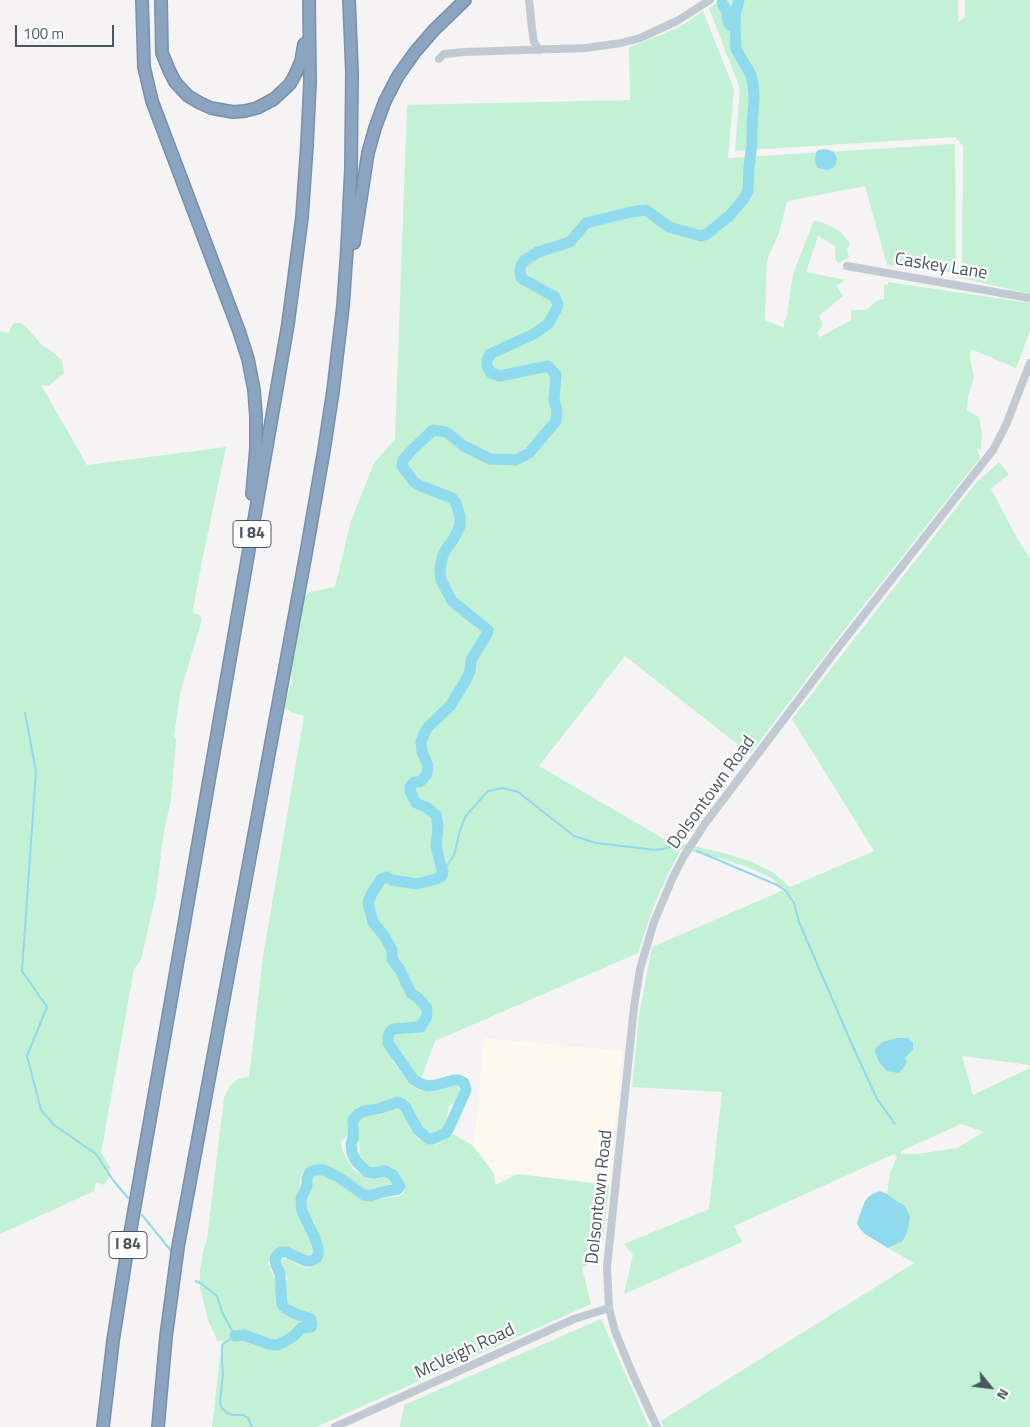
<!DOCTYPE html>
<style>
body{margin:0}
#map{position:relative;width:1030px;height:1427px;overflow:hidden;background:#f5f3f3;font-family:"Titillium Web",sans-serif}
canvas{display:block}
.north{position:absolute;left:965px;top:1362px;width:50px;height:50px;-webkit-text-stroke:4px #fff;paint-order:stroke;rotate:119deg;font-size:14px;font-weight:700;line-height:20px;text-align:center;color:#4a5661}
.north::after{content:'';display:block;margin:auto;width:18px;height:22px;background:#4a5661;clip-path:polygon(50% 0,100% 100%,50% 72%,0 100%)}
.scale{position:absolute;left:15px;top:25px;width:99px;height:22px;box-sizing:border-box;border:2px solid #4a5661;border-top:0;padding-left:6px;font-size:15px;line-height:18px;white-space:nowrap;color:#4a5661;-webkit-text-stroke:4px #fff;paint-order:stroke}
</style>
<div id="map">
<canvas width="1030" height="1427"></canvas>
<div class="north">N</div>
<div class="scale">100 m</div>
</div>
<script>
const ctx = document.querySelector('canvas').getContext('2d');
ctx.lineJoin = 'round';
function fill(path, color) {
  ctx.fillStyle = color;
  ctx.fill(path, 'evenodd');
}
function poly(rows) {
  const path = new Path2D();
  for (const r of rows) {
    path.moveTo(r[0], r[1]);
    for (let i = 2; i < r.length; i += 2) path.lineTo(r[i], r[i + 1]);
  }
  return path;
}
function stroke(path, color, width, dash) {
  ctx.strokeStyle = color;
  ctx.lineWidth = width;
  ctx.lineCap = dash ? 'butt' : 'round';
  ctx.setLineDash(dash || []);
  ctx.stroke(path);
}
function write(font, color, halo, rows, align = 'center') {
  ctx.font = font + ' "Titillium Web",sans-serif';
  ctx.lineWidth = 4.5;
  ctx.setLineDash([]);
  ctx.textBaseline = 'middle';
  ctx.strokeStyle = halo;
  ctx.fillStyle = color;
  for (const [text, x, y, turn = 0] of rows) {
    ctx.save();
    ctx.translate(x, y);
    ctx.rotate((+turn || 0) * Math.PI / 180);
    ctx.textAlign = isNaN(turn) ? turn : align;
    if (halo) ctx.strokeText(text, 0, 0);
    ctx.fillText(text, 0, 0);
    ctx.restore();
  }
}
const commercial = poly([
 [484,1038,623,1051,609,1185,518,1174,471,1179]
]);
const green = poly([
 [721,0,958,0,958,22,965,17,965,0,1030,0,1030,294,957,277,962,261,963,146,955,137,735,151,740,89,709,8],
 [703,11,734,89,728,158,955,144,956,273,887,265,865,186,787,201,779,233,767,260,765,320,784,328,784,322,787,316,793,274,814,220,828,225,840,231,850,243,847,250,849,257,839,263,835,259,835,246,818,236,806,272,845,280,837,286,843,296,819,316,823,324,817,333,820,337,851,320,851,310,866,310,878,300,884,299,884,284,888,285,888,282,1030,303,1030,331,1016,368,971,349,970,358,974,378,968,396,967,410,979,417,982,434,981,450,977,448,980,458,845,629,750,754,625,656,539,766,664,839,723,853,750,861,774,873,790,887,874,851,792,719,975,484,999,462,1009,474,991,489,1017,538,1030,559,1030,1065,962,1056,973,1095,1030,1068,1030,1427,664,1427,661,1421,914,1263,888,1248,904,1241,904,1205,895,1201,887,1194,890,1173,897,1157,894,1154,734,1226,742,1242,624,1294,633,1255,624,1244,709,1209,722,1092,632,1087,639,1016,652,947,784,890,771,878,748,867,722,859,681,849,668,874,653,908,638,953,435,1041,420,1082,401,1056,392,1060,409,1083,417,1089,426,1092,452,1085,458,1086,460,1093,456,1102,449,1106,446,1124,442,1132,437,1135,431,1136,427,1135,421,1130,411,1108,405,1100,395,1097,385,1101,356,1110,347,1124,347,1136,341,1142,343,1152,354,1170,367,1178,384,1176,393,1182,391,1184,366,1192,355,1185,346,1177,329,1168,317,1165,307,1168,301,1174,299,1189,296,1200,297,1210,305,1223,312,1249,312,1258,308,1259,303,1257,287,1248,282,1248,274,1252,268,1263,277,1285,288,1279,280,1266,279,1262,282,1259,288,1259,298,1265,307,1268,315,1266,320,1263,323,1256,321,1240,317,1233,315,1223,305,1210,305,1201,310,1186,310,1178,314,1175,323,1174,339,1184,351,1193,361,1199,369,1201,389,1197,399,1197,404,1192,405,1185,401,1178,392,1170,387,1167,370,1169,362,1164,358,1157,360,1146,356,1138,356,1121,364,1116,381,1115,393,1106,400,1108,417,1138,426,1144,432,1145,439,1144,453,1134,472,1145,481,1156,494,1174,495,1185,518,1174,609,1185,603,1240,591,1263,582,1268,591,1304,316,1427,212,1427,222,1340,218,1342,208,1320,200,1287,200,1272,203,1252,207,1240,224,1097,230,1086,238,1079,249,1077,263,957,304,716,291,712,284,708,292,681,286,622,289,612,300,599,310,592,335,587,351,521,374,463,395,439,407,105,630,100,629,47,661,35,681,26],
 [961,1124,984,1132,957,1148,918,1154,901,1154,901,1151],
 [14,323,20,323,25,326,43,346,54,353,62,360,64,373,51,384,47,386,41,385,87,465,226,447,203,556,193,609,193,613,199,614,202,619,180,694,174,735,176,740,171,799,164,831,156,894,141,960,134,969,101,1153,110,1167,109,1178,104,1185,96,1182,94,1191,0,1234,0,331,9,333,10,329],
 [601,1319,649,1427,400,1427,404,1405]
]);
const water = poly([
 [826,149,834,152,837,158,836,164,833,168,826,170,818,168,816,164,815,159,816,153,818,150],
 [897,1038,907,1038,913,1042,913,1049,905,1058,907,1062,902,1070,898,1073,887,1071,879,1062,875,1052,876,1048,883,1042],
 [880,1191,887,1194,895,1200,904,1205,910,1216,908,1229,903,1241,888,1248,865,1234,860,1229,857,1223,864,1203,868,1197,874,1193]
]);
const stream = poly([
 [25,713,36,771,22,971,47,1007,27,1056,41,1110,54,1125,96,1154,113,1180,128,1198],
 [697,851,777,885,786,891,794,903,799,922,850,1040,877,1099,895,1124],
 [443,871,454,855,459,834,465,817,488,791,503,788,518,792,574,836,596,843,656,850,667,848,682,841],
 [142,1215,172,1252],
 [196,1281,202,1284,217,1296,222,1312,235,1336,222,1345,222,1361,223,1373,220,1403,222,1408,226,1412,232,1415,243,1415,248,1418,252,1427]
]);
const river = poly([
 [722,3,727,11,728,22,731,26],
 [235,1336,244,1335,269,1344,278,1345,294,1336,301,1328,311,1327,312,1325,311,1319,296,1314,287,1309,282,1305,280,1274,276,1265,275,1259,278,1254,281,1252,286,1252,306,1261,311,1261,316,1259,318,1255,318,1248,314,1236,302,1211,301,1205,301,1199,307,1185,307,1178,310,1172,315,1170,324,1170,338,1177,364,1195,370,1196,382,1192,398,1189,400,1186,393,1175,385,1171,374,1173,367,1172,356,1161,352,1153,351,1144,353,1138,353,1120,358,1114,364,1111,378,1109,398,1102,402,1104,406,1108,418,1130,428,1139,433,1139,446,1133,450,1126,466,1090,464,1083,459,1080,454,1080,436,1085,427,1086,419,1083,413,1079,388,1043,388,1036,390,1032,393,1029,421,1027,427,1016,427,1008,417,997,411,993,400,970,392,959,392,950,385,937,373,922,370,911,368,903,371,895,381,879,387,877,392,880,417,884,436,879,442,876,443,871,441,867,436,846,438,826,436,815,426,807,416,803,410,791,410,787,414,782,420,782,427,774,428,766,422,752,421,742,424,734,428,727,450,706,466,680,470,671,471,660,487,634,488,630,452,601,441,580,440,570,442,558,446,549,453,540,460,526,460,516,456,503,452,498,421,486,414,482,402,466,403,460,413,449,433,430,446,432,464,446,490,459,516,460,529,453,556,421,557,410,554,401,556,375,550,368,548,366,500,376,491,373,487,366,487,361,490,354,534,334,548,324,556,310,558,305,555,297,521,278,520,270,521,265,524,261,538,252,570,242,586,223,631,212,646,210,669,227,701,236,707,234,729,216,743,200,748,191,749,168,752,143,752,126,754,98,753,83,750,73,736,49,735,15,739,0]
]);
const minor = poly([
 [529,0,532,29,534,42,539,50],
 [439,59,444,54,464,52,586,48,621,43,640,38,677,21,710,0],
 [847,266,1030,298],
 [335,1427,574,1319,609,1308],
 [657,1427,633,1375,615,1331,609,1308,607,1267,634,1007,640,969,654,922,673,877,684,856,704,825,837,649,993,450,1006,425,1030,363]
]);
const highway = poly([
 [142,0,144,67,152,101,239,331,248,359,254,390,256,416,256,448,252,494],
 [161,0,162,53,169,70,175,82,188,96,200,103,211,108,233,112,245,111,257,108,274,99,290,84,296,73,301,61,304,44],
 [354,243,368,153,375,128,385,101,398,76,415,52,434,30,465,0],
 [103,1427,113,1341,128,1245,171,1000,288,324,302,217,307,145,310,82,309,0],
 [158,1427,166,1337,178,1247,307,548,324,450,333,391,343,306,347,249,351,168,352,72,349,0]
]);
const shields = [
 [252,534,38],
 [128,1245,38]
];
const shieldNames = [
 ["I 84",252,534],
 ["I 84",128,1245]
];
const streetNames = [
 ["Caskey Lane",941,267,9],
 ["Dolsontown Road",712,793,-54],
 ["Dolsontown Road",600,1197,-84],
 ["McVeigh Road",465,1352,-25]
];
fill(commercial, '#fdf9ef');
fill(green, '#c3f1d5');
fill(water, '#90daee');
stroke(stream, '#90daee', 2);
stroke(river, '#90daee', 11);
stroke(highway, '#7690ad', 14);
stroke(minor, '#c1cad2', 8);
stroke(highway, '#8ba5c1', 11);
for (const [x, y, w] of shields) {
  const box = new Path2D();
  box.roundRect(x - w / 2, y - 13.5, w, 27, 4);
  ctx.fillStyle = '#fff';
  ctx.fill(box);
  stroke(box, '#4a5661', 1);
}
write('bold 16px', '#4a5661', null, shieldNames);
write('18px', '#4a5661', '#fff', streetNames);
</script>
